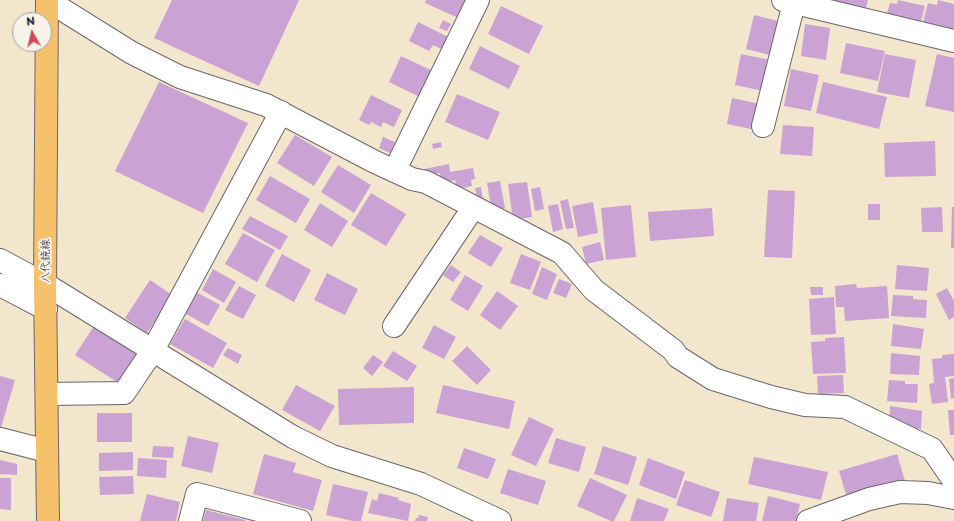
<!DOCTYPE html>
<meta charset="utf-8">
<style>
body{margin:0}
#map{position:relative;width:954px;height:521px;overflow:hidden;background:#f2e6cd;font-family:"Playpen Sans",sans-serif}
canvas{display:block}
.north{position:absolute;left:12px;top:12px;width:40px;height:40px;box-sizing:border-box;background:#f7f3e8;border:1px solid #a29fa3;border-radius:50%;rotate:352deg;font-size:11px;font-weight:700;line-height:16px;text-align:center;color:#22223b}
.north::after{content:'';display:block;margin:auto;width:14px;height:18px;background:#d1495b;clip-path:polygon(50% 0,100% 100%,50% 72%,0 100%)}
</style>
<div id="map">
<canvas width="954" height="521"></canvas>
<div class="north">N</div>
</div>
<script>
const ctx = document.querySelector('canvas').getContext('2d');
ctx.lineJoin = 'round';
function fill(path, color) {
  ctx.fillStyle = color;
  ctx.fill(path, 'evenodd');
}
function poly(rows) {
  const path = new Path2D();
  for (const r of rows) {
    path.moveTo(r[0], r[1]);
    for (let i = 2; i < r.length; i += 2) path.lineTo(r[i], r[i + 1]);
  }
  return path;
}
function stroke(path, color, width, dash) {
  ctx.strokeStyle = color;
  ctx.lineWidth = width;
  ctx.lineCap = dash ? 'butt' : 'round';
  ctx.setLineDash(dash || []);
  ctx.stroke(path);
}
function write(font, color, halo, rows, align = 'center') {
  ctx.font = font + ' "Playpen Sans","Klee One",sans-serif';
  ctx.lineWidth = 4;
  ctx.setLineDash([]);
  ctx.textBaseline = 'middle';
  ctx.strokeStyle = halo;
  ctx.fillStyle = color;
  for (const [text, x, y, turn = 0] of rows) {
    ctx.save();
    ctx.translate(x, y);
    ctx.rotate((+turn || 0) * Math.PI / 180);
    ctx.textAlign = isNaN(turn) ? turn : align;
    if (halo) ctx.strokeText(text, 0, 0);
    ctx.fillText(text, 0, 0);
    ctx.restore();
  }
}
const building = poly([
 [172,0,299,0,259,86,154,38],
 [426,0,473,0,463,20,425,3],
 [828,0,868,0,863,18],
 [898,0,925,6,918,33,884,24,890,3,897,4],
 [938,0,954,4,954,33,921,30,928,3,937,5],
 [501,6,543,26,529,54,488,34],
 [754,15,786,23,778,57,746,49],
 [443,20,451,24,447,31,439,28],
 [418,22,456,41,450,53,433,45,429,51,409,41],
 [805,24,830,28,826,60,801,56],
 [846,43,885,51,878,81,840,73],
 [480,46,520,66,509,89,469,69],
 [741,54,775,61,768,92,735,85],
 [885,54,916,60,909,98,877,92],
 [937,54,954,58,954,112,925,106],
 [401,56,439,74,426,100,389,82],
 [791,69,819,75,811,111,784,106],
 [159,82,248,123,203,213,115,171],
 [823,82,887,97,879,129,816,113],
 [457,94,500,112,488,140,445,122],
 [371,95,402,110,394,127,383,122,381,127,371,122,369,125,359,120],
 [732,98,765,105,760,131,727,124],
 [783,125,814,127,812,156,780,154],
 [295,135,332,157,314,186,277,163],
 [383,137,395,142,390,153,379,148],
 [935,141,936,176,885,177,884,143],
 [441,142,442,147,433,149,432,144],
 [449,164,450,172,473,168,475,179,471,180,472,186,457,189,455,180,442,183,440,173,425,176,424,169],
 [338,165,371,185,354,213,321,192],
 [270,176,310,199,296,223,256,200],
 [500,181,505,208,492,211,487,183],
 [527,182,532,217,513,220,508,184],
 [481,187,483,200,478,201,475,188],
 [540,187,544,209,535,211,531,189],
 [768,190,795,191,792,258,764,257],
 [371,193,406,214,386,246,351,225],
 [568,199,574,228,566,229,560,201],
 [593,202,598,233,578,237,572,206],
 [320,203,348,221,332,247,304,230],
 [558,204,563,229,553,232,548,206],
 [868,204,880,204,880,220,868,220],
 [631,205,636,257,606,260,601,208],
 [942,207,943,232,922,232,921,208],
 [952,207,954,207,954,248,951,248],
 [712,208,714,236,650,241,648,212],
 [250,216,288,236,280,250,242,229],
 [243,233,275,250,257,282,225,264],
 [480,235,503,248,491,267,468,253],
 [600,242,604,260,586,264,582,247],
 [282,254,311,270,294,302,265,286],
 [521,254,541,262,530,290,510,283],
 [451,265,461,272,453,282,443,275],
 [897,265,929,268,927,291,895,289],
 [542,267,557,274,547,300,532,294],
 [213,269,236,282,224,303,202,290],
 [327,273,358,289,345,315,314,300],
 [465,275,483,286,468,311,450,300],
 [559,279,572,284,566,298,553,293],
 [150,280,172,295,147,333,125,318],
 [856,284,857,288,887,286,889,318,845,321,844,307,836,307,835,286],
 [239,286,256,295,243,319,225,310],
 [810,287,823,287,823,295,811,295],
 [947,288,954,301,954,317,949,320,936,294],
 [497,291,518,306,500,330,480,315],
 [196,292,220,305,208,326,184,313],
 [893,295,913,296,913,299,927,300,926,318,891,316],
 [834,297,836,334,811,335,809,299],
 [185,319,227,343,213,368,170,344],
 [893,324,924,329,921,349,891,346],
 [434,325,456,337,444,359,422,348],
 [94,326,139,356,120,384,75,355],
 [844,337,846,373,813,374,811,342,825,341,825,338],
 [467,346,491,370,477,385,452,361],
 [228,348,242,355,238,364,223,355],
 [393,351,417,366,407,381,383,366],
 [891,353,920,356,919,375,890,374],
 [954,354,954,376,945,377,948,402,932,404,929,384,934,383,932,359,942,358,942,355],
 [373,355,383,362,372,376,363,368],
 [843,375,844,393,818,394,817,376],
 [0,376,15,380,0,431],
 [954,378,954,398,951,399,949,379],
 [889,380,905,381,905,384,918,384,917,403,887,401],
 [296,385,335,406,320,431,282,410],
 [443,385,515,401,509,429,436,413],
 [414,387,414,423,339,425,338,389],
 [890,406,922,411,921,429,889,426],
 [948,410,954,410,954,435,950,435],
 [97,413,132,413,132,442,97,442],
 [529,417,554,429,536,466,511,455],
 [188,436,219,443,212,473,181,466],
 [556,438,586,447,579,472,548,463],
 [153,446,174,447,173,458,152,457],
 [603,446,637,457,628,485,594,474],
 [464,448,496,459,488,479,457,468],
 [133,452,133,470,99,471,99,453],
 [264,454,296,463,293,472,322,480,313,511,253,494],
 [897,454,905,481,847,498,839,471],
 [754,457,828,472,821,500,748,484],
 [138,458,167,460,166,478,137,476],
 [648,458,685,472,676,499,639,485],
 [0,460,17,464,17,475,0,474],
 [508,469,546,481,538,505,500,493],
 [133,476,134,494,100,495,99,477],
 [0,478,11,478,11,510,0,509],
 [590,478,627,495,614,521,611,521,577,506],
 [685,480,720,492,711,517,676,505],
 [333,484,368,492,361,521,353,521,326,515],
 [379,493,399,498,398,500,411,504,408,521,368,513,372,499,377,501],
 [147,494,180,502,176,521,140,521],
 [768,496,800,504,796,521,762,521],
 [637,498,669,509,664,521,630,521],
 [727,498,759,503,756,521,723,521],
 [206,510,245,520,245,521,203,521],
 [419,515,428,517,427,521,415,521,416,518,418,518]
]);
const minor = poly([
 [47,0,132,53,180,77,266,105,375,162,412,179,426,182,562,253,594,290,673,350,678,357,713,379,771,397,805,405,845,407,932,449,954,481],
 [783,0,954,41],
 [763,126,794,3],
 [395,170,478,0],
 [0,260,45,284,293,437,332,456,421,484,500,521],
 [0,285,46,309],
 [394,326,473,208],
 [47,394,124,393,153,350,281,112],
 [0,439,47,451],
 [190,521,197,494,300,521],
 [808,521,869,499,900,492,928,493,954,498]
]);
const major = poly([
 [47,0,45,284,48,521]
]);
const streetNames = [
 ["八代鏡線",46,261,-90]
];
fill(building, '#caa3d4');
stroke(minor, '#6b676e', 24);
stroke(major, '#6b676e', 24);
stroke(minor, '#fff', 22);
stroke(major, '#f5c16b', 22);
write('11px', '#22223b', '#f7f3e8', streetNames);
</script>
